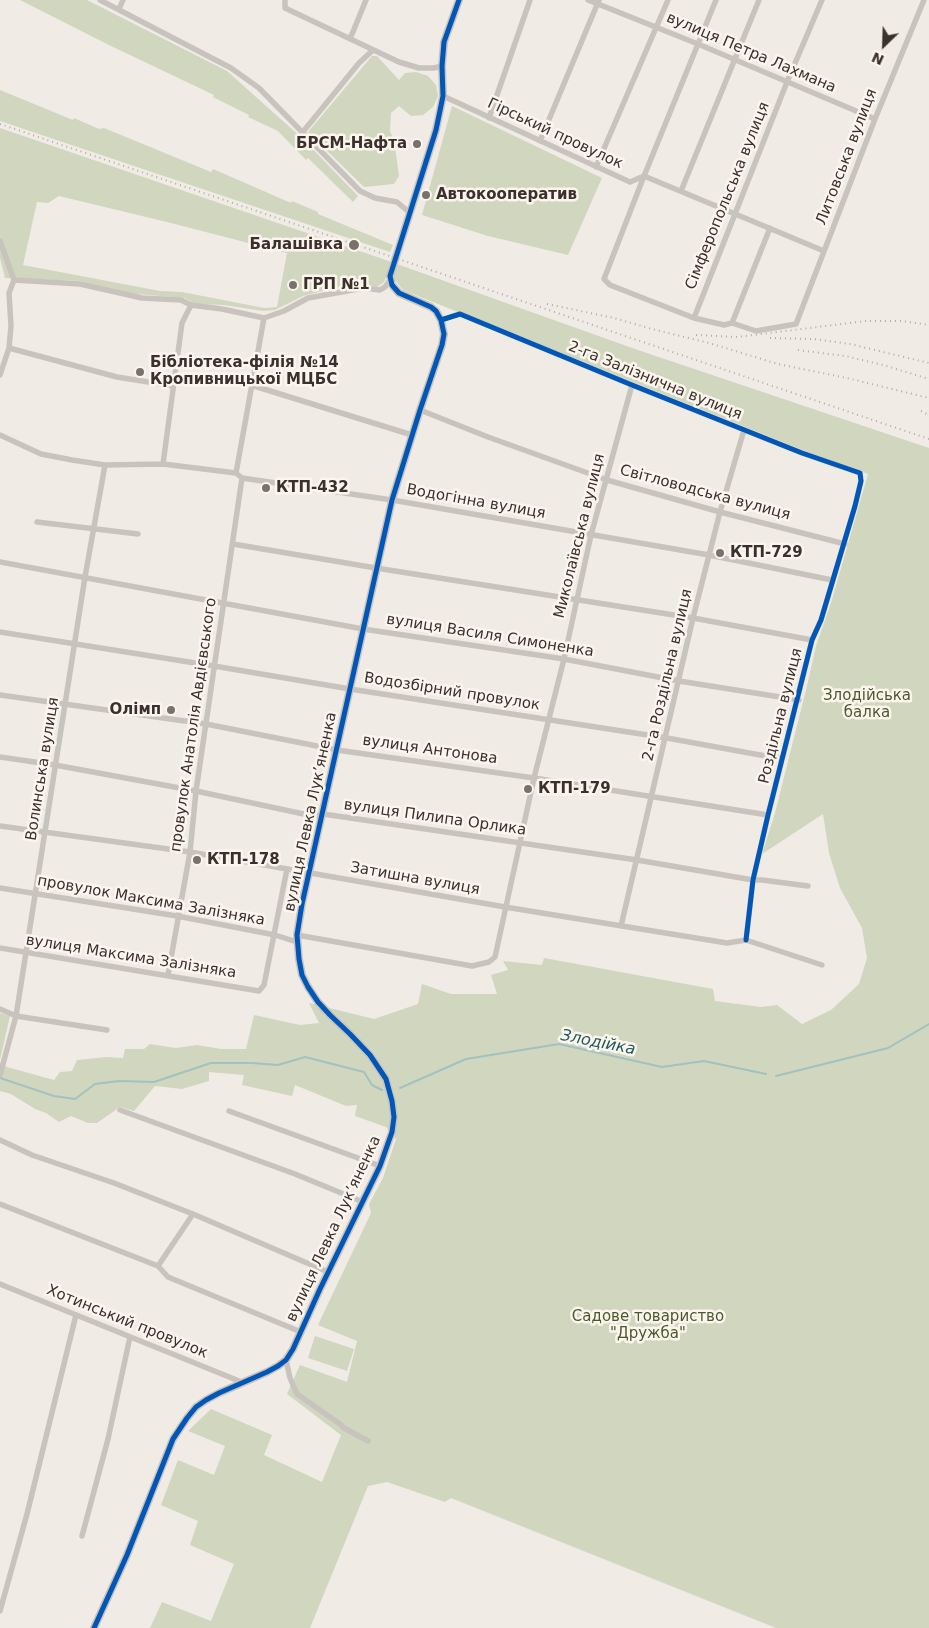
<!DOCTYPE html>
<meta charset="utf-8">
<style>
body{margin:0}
#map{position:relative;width:929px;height:1628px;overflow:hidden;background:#f0ebe5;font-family:"DejaVu Sans",sans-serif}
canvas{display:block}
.north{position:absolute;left:859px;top:20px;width:50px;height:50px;-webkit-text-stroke:4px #fbf5ee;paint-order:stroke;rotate:204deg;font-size:14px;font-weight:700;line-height:20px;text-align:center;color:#3b302b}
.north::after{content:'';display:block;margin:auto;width:18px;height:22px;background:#3b302b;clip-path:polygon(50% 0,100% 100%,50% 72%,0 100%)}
</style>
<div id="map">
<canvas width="929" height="1628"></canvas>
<div class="north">N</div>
</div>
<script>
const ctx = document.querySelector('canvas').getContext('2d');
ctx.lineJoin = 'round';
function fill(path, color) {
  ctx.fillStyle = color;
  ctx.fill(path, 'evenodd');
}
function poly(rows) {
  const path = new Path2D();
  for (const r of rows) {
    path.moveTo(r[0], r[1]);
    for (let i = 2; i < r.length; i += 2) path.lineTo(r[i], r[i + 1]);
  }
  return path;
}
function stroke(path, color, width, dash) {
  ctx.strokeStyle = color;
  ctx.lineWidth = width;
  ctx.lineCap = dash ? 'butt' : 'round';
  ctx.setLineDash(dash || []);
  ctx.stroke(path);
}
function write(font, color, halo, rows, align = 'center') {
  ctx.font = font + ' "DejaVu Sans",sans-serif';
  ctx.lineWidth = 5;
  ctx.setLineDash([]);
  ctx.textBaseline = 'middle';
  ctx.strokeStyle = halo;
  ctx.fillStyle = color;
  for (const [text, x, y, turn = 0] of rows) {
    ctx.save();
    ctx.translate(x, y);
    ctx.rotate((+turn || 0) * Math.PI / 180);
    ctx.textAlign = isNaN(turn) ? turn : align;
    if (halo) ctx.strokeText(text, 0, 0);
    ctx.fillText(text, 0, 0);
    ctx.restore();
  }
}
const green = poly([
 [20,0,87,0,227,71,303,139,358,196,353,202,308,158,306,160,278,131,248,117,249,115,213,97,214,95,109,45],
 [372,56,377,56,399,80,405,73,416,72,428,76,436,85,438,96,433,107,423,115,411,116,399,106,391,113,390,131,394,140,399,176,394,184,364,187,308,132],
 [0,90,73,120,74,118,99,129,104,128,211,172,213,169,291,203,292,201,318,212,318,214,393,245,390,252,0,121],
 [452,106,602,178,568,255,488,236,422,215],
 [0,128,380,258,635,349,929,448,929,1628,776,1628,451,1498,445,1502,387,1482,368,1486,310,1628,150,1628,162,1602,211,1621,234,1564,190,1545,198,1521,161,1505,178,1460,214,1475,225,1446,188,1431,211,1409,272,1435,264,1455,322,1482,341,1435,287,1394,300,1365,347,1382,357,1341,318,1325,371,1213,369,1204,383,1178,396,1139,386,1127,355,1116,357,1105,346,1106,295,1085,292,1096,242,1085,244,1075,209,1072,209,1081,182,1089,155,1086,134,1111,120,1107,97,1123,88,1123,71,1116,59,1122,46,1113,35,1109,11,1094,0,1091,0,1063,7,1067,54,1080,60,1072,72,1071,77,1060,106,1057,123,1058,125,1049,144,1049,150,1044,176,1048,197,1045,221,1049,246,1049,254,1015,300,1025,319,1023,309,1003,374,1019,418,1004,422,984,451,994,497,994,491,975,508,970,503,961,542,965,544,958,713,989,715,1001,761,1007,777,1005,802,1024,831,1010,859,984,867,958,862,928,840,888,829,853,823,814,762,854,775,813,807,686,816,646,831,603,868,474,810,453,403,290,395,280,386,277,384,282,377,287,346,285,303,296,275,310,263,311,224,305,195,304,185,298,136,294,110,290,81,281,5,278,0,258],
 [59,196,171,223,287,253,277,307,264,308,182,292,160,291,23,265,37,202,48,203],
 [0,1013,10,1016,0,1060],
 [315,1336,354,1349,347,1371,308,1358]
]);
const stream = poly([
 [776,1076,888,1048,929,1024],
 [0,1078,54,1096,75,1099,95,1084,119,1081,154,1082,211,1063,252,1063,278,1065,305,1057,364,1072,372,1085,382,1090],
 [400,1088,466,1059,559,1044,662,1067,704,1061,766,1074]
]);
const minor = poly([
 [100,0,231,68,259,88,360,191,375,198,397,202,410,213],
 [285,0,285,8,399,62,419,68,434,68,442,66],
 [588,0,698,44,875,119],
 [716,0,644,176,604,279,610,285,694,318,724,325,732,323,756,331,796,324,875,119,924,0],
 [119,9,123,0],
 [350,39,366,0],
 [443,96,630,182,644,176,824,251],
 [489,118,530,0],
 [302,133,359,63,373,50],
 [540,141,599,0],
 [596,167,668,0],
 [681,191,759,0],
 [0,241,14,280,80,284,142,298,181,300,191,305,222,309,264,318,284,311,308,298,364,288,380,290,385,287,390,280],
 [691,317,694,318,787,82,822,0],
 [441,320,460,314,632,385,802,453,860,473,861,481,855,506,821,620,812,640,768,815,753,880,746,940],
 [732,323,770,228],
 [9,348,117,377,173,386],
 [0,375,9,348,11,326,9,293,14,280],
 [251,385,412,435],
 [420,410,488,437,607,480,720,512,845,544],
 [0,435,41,454,72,460,105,465,163,464,236,473,242,478,392,500,709,555,832,580],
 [163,464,182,323,191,305],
 [236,473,264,318],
 [37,522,138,534],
 [233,544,376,568,693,618,812,640],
 [0,562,363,629,564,659,679,681,799,700],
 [0,632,214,666,350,689,667,738,782,759],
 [0,695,206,724,337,750,534,778,768,815],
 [0,757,55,765,196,791,313,816,323,814,637,860,753,880,762,880,808,886],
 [0,826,190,852,505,907,727,943,746,940,822,965],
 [0,888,177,916,275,935,297,942],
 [621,926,693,618,720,512,744,430],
 [297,935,472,966,489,962,495,957,534,778,564,659,591,535,632,385],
 [0,948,259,991,264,985,287,869],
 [168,975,190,852,196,791,242,478],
 [0,1009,16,1016,107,1030],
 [0,1075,16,1016,85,577,105,465],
 [120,1110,295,1174,363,1202],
 [229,1111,380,1166],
 [0,1140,32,1155,114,1183,193,1214],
 [0,1204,158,1266,193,1214,328,1272],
 [158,1266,168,1277,301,1332],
 [0,1284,244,1383],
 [286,1360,290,1378,297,1394,340,1424,344,1428,368,1441],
 [82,1536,108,1439,130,1337],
 [0,1611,27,1514,76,1315]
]);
const tertiary = poly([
 [94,1628,127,1555,173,1439,187,1418,196,1407,206,1400,219,1393,267,1372,278,1366,286,1360,293,1349,320,1289,380,1166,392,1132,394,1117,392,1101,386,1079,370,1055,350,1034,330,1015,318,1002,308,987,302,975,299,959,297,935,302,904,392,500,420,410,442,345,444,334,441,320,436,311,431,307,399,293,392,285,390,276,436,130,443,96,442,66,444,42,459,0]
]);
const rail = poly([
 [0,124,929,439],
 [547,304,614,318,652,329,709,343,778,364,847,378,929,398],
 [696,335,737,337,866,321,902,321,929,325],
 [770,338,814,339,850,344,929,363],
 [798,350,845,356,883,365,929,379],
 [921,411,929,415]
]);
const cycleway = poly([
 [441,320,460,314,632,385,802,453,860,473,861,481,855,506,821,620,812,640,768,815,753,880,746,940],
 [94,1628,127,1555,173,1439,187,1418,196,1407,206,1400,219,1393,267,1372,278,1366,286,1360,293,1349,320,1289,380,1166,392,1132,394,1117,392,1101,386,1079,370,1055,350,1034,330,1015,318,1002,308,987,302,975,299,959,297,935,302,904,392,500,420,410,442,345,444,334,441,320,436,311,431,307,399,293,392,285,390,276,436,130,443,96,442,66,444,42,459,0]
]);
const markers = [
 [417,144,5,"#7a716c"],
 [426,195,5,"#7a716c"],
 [354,245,6,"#7a716c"],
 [293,285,5,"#7a716c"],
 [140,372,5,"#7a716c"],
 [266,488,5,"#7a716c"],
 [720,553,5,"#7a716c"],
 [171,710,5,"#7a716c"],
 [528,789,5,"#7a716c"],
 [197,860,5,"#7a716c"]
];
const streetNames = [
 ["вулиця Петра Лахмана",751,53,23],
 ["Гірський провулок",555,134,25],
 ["Литовська вулиця",847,157,-69],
 ["Сімферопольська вулиця",728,196,-68],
 ["2-га Залізнична вулиця",655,381,22],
 ["Світловодська вулиця",705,493,15],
 ["Водогінна вулиця",476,502,10],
 ["Миколаївська вулиця",580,536,-76],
 ["вулиця Василя Симоненка",490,636,9],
 ["2-га Роздільна вулиця",668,675,-77],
 ["Водозбірний провулок",452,692,9],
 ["Роздільна вулиця",781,716,-76],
 ["провулок Анатолія Авдієвського",194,725,-82],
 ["вулиця Антонова",430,750,8],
 ["Волинська вулиця",43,769,-81],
 ["вулиця Левка Лукʼяненка",311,812,-78],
 ["вулиця Пилипа Орлика",435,818,8],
 ["Затишна вулиця",415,879,10],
 ["провулок Максима Залізняка",151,901,10],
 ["вулиця Максима Залізняка",131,957,9],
 ["вулиця Левка Лукʼяненка",334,1229,-65],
 ["Хотинський провулок",127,1322,22]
];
const poiNames = [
 ["БРСМ-Нафта",407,144,"right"],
 ["Автокооператив",436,195],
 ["Балашівка",343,245,"right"],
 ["ГРП №1",303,285],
 ["Бібліотека-філія №14",150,363],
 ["Кропивницької МЦБС",150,380],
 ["КТП-432",276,488],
 ["КТП-729",730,553],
 ["Олімп",161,710,"right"],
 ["КТП-179",538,789],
 ["КТП-178",207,860]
];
const parkNames = [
 ["Злодійська",867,696],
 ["балка",867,713],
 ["Садове товариство",648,1317],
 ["\"Дружба\"",648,1334]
];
const waterNames = [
 ["Злодійка",598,1043,11]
];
fill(green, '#d1d6bf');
stroke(stream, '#a1c2c1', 2);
stroke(minor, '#c9c3be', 5.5);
stroke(tertiary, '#c9c3be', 8);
stroke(rail, '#b1aca8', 2, [1, 4]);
stroke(cycleway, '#0057b8', 5);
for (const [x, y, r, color] of markers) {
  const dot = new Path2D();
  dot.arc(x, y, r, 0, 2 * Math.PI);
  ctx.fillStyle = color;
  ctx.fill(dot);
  stroke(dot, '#fbf5ee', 2);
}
write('15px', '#3b302b', '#fbf5ee', streetNames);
write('bold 15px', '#3b302b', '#fbf5ee', poiNames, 'left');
write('15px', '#4a5a2e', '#fbf5ee', parkNames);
write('italic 16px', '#1f5a5e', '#fbf5ee', waterNames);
</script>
